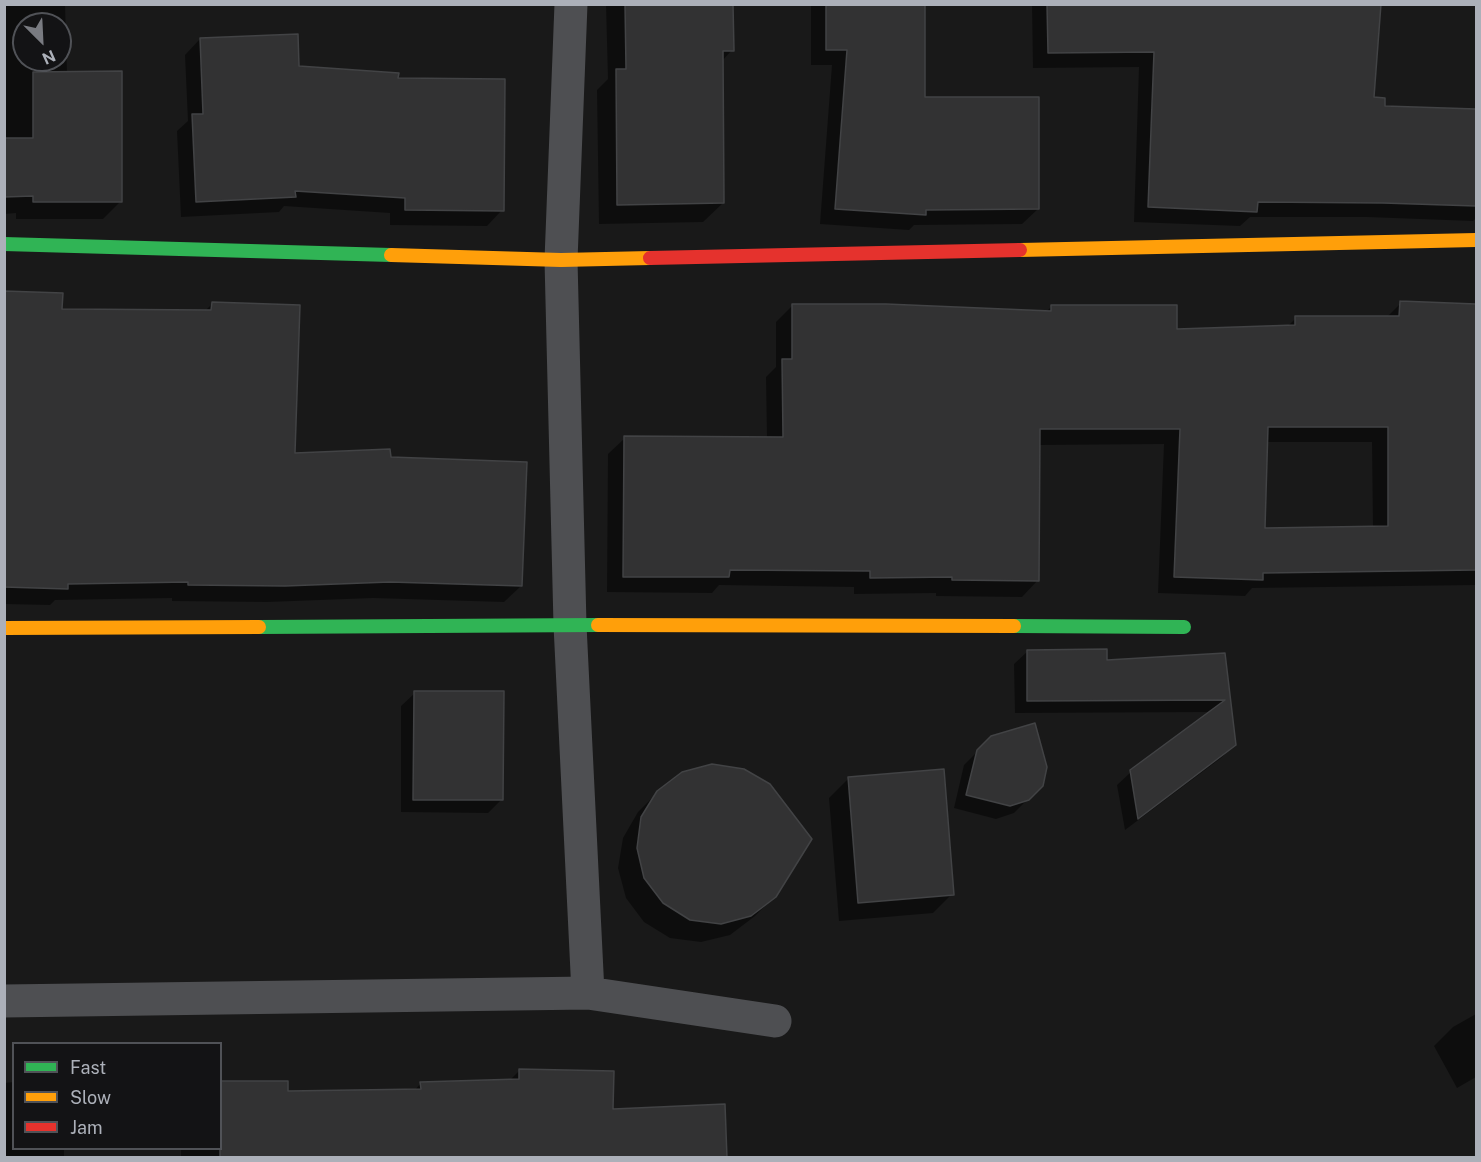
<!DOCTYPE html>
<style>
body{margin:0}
#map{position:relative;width:1481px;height:1162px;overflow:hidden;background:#191919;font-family:"Public Sans",sans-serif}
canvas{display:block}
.frame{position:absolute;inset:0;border:6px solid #acb0b9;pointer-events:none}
.legend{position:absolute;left:12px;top:1042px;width:210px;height:108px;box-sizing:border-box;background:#131315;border:2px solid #505257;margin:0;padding:8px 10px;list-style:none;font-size:18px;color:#acb0b9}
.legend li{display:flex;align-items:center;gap:12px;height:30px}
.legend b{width:30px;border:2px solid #505257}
.north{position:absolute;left:12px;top:12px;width:60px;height:60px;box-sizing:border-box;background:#131315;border:2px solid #505257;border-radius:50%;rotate:156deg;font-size:16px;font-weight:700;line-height:24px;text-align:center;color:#acb0b9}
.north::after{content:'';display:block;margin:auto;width:21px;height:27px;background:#797b81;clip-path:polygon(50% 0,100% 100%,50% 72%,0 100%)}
</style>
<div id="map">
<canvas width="1481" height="1162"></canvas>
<div class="frame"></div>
<ul class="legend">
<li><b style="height:8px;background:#30b455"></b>Fast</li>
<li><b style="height:8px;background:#ff9f0a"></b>Slow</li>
<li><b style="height:8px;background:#e5322d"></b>Jam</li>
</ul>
<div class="north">N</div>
</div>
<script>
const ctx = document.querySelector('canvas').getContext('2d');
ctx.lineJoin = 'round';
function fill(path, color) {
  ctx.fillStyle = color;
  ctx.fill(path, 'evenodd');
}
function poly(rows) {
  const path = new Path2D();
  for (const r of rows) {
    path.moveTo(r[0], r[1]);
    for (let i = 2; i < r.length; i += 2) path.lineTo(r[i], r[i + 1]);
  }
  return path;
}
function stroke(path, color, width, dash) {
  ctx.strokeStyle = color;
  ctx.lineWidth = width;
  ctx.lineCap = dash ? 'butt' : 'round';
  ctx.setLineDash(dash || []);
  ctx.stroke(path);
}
const shadow = poly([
 [4,4,65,4,67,73,121,201,103,219,16,219,16,213,4,214],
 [24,24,60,24,60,60,24,60],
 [606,4,731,4,732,50,722,61,723,203,703,222,599,224,597,90,608,79],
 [811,4,924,4,924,99,1038,209,1022,224,914,225,909,230,820,224,832,65,811,65],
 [1032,4,1379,4,1373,99,1383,107,1476,110,1476,218,1473,221,1367,217,1250,217,1240,226,1134,222,1139,67,1033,68],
 [200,39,298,67,397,79,502,210,487,226,390,225,390,213,284,206,279,212,181,217,177,131,188,121,185,55],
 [4,292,60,311,204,312,212,304,293,454,389,459,521,586,504,602,373,598,267,602,172,601,172,598,55,600,50,605,4,604],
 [1401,303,1476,305,1476,390,1474,454,1476,454,1476,585,1252,588,1245,596,1158,593,1164,444,1039,445,1038,580,1022,597,936,596,936,593,854,594,854,587,719,585,712,593,607,592,608,454,625,438,767,438,766,377,776,367,776,322,792,306,1046,312,1051,307,1176,331,1287,327,1296,318,1386,318],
 [1266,442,1372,442,1373,528,1263,529],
 [1028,651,1106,661,1223,655,1234,745,1221,758,1125,830,1117,785,1131,772,1210,712,1015,713,1014,664],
 [415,693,502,799,488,813,401,812,401,706],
 [991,738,1041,786,1014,813,996,819,954,808,964,765],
 [848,779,952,894,933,913,839,921,829,798],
 [658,792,775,896,755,916,730,935,701,942,670,938,644,922,626,898,618,868,623,838,638,812],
 [1476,1014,1476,1077,1457,1088,1434,1046,1453,1027],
 [520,1070,612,1111,726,1158,181,1158,181,1148,220,1148,287,1092,414,1091,421,1083,510,1080],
 [14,1082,14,1148,64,1148,64,1158,4,1158,4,1083]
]);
const building = poly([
 [625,4,733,4,734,51,723,51,724,203,617,205,616,69,626,69,625,4],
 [826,4,925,4,925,97,1039,97,1039,209,926,210,926,215,835,209,847,50,826,50,826,4],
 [1047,4,1381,4,1374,97,1385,98,1385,106,1476,109,1476,206,1383,203,1258,202,1257,212,1148,207,1154,52,1048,53,1047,4],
 [298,34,299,66,399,73,398,78,505,79,504,211,405,210,405,198,295,191,296,197,196,202,192,114,203,114,200,38,298,34],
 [122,71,122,202,33,202,33,196,4,197,4,138,33,138,33,72,122,71],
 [4,291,63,293,62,309,211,310,212,302,300,305,295,453,390,449,391,457,527,462,522,586,390,582,285,586,188,585,188,582,68,584,68,589,4,587,4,291],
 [1400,301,1476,304,1476,570,1263,573,1263,580,1174,577,1180,429,1040,429,1039,581,952,580,952,577,870,578,870,571,730,570,729,577,623,577,624,436,783,437,782,359,792,359,792,304,886,304,1051,311,1051,305,1177,305,1177,329,1295,325,1295,316,1399,316,1400,301],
 [1268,427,1388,427,1388,526,1265,528,1268,427],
 [1107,649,1107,660,1225,653,1236,745,1138,819,1130,770,1225,700,1027,701,1027,650,1107,649],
 [414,691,504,691,503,800,413,800,414,691],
 [1035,723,1047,767,1043,786,1029,800,1010,806,966,795,977,750,991,736,1035,723],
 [712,764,744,769,770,784,812,839,776,897,751,916,721,924,690,920,663,903,644,878,637,848,641,817,657,791,682,772,712,764],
 [944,769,954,895,858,903,848,777,944,769],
 [519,1069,614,1071,613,1109,725,1104,727,1158,220,1158,220,1081,288,1081,288,1091,421,1089,420,1082,519,1079,519,1069]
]);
const street = poly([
 [571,4,561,260,570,625,588,993],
 [4,1001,588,993,775,1021]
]);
const fast = poly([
 [4,244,391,255],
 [1014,626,1184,627],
 [259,627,598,625]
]);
const slow = poly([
 [1020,250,1476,240],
 [391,255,561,260,650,258],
 [598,625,1014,626],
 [4,628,259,627]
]);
const jam = poly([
 [650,258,1020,250]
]);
fill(shadow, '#0007');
fill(building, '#323233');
stroke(building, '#424345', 1.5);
stroke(street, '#4e4f52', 33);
stroke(fast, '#30b455', 14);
stroke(slow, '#ff9f0a', 14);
stroke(jam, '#e5322d', 14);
</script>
